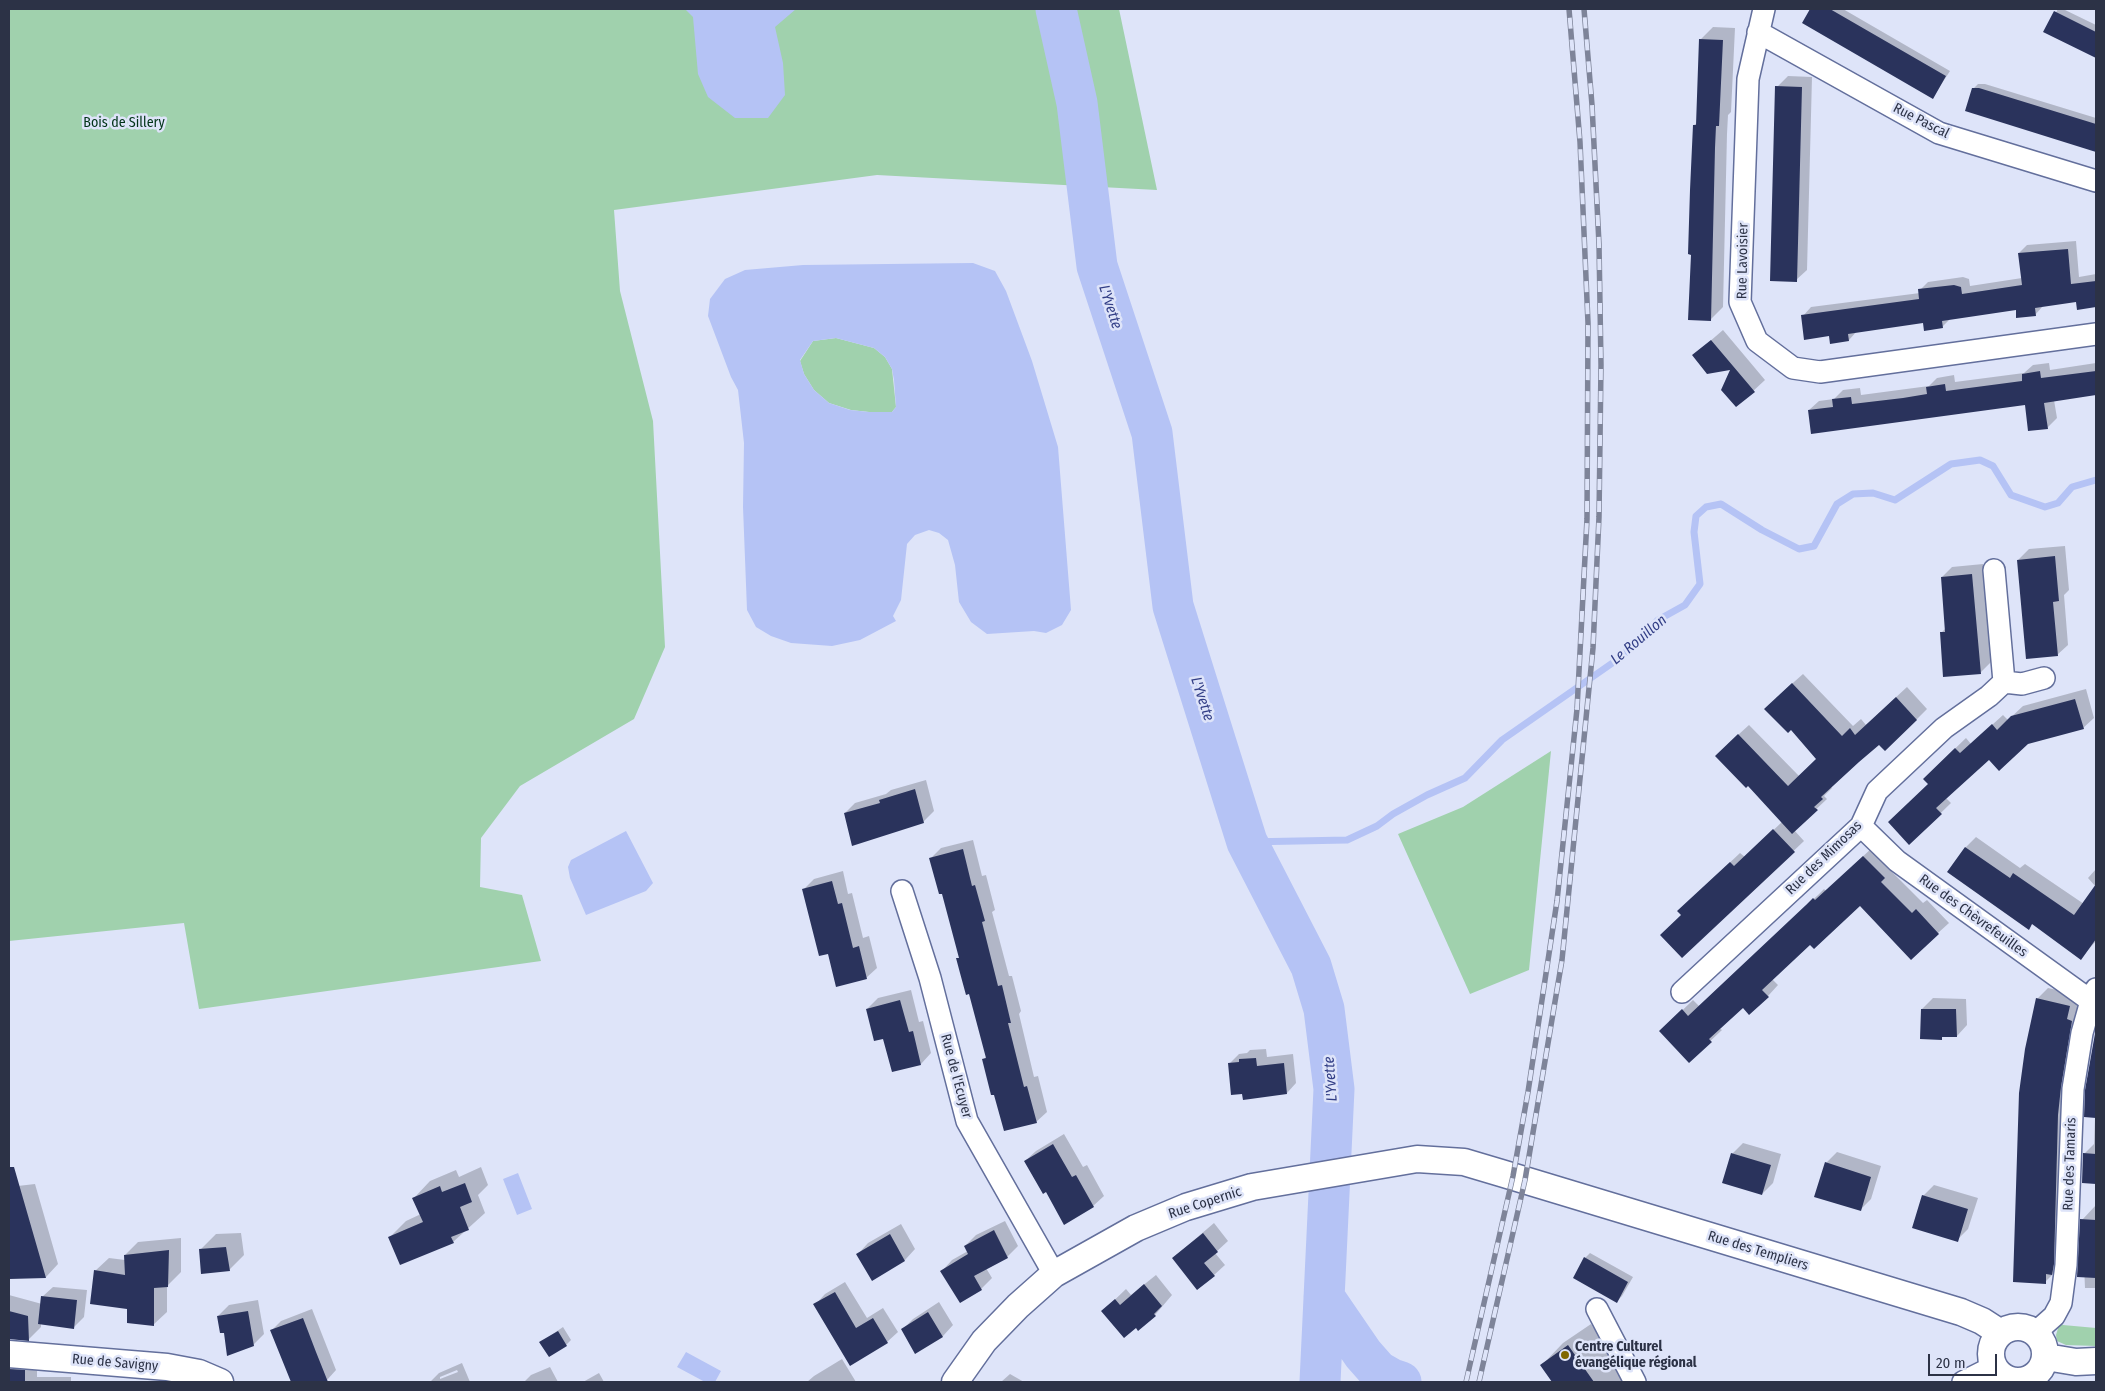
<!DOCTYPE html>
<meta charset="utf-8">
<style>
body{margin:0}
#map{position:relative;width:2105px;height:1391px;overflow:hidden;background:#dee4f9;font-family:"Fira Sans Condensed",sans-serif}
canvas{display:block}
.frame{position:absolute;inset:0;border:10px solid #2c3246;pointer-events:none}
.scale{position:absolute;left:1928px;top:1354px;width:69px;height:22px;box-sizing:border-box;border:2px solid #2c3246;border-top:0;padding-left:6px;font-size:15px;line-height:18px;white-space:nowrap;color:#2c3246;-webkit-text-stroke:4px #dee4f9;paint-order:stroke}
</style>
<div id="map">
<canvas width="2105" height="1391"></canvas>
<div class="frame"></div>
<div class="scale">20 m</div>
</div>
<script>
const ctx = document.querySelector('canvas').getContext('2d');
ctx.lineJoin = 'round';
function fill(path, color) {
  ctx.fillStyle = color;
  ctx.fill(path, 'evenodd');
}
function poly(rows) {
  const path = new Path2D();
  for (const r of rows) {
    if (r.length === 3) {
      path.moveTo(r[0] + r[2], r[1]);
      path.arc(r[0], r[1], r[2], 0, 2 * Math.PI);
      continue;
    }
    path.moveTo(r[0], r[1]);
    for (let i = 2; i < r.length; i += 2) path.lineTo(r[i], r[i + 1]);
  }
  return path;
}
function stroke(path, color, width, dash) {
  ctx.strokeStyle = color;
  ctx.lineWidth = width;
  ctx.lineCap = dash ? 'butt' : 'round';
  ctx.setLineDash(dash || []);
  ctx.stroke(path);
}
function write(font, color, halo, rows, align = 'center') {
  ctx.font = font + ' "Fira Sans Condensed",sans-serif';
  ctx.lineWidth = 5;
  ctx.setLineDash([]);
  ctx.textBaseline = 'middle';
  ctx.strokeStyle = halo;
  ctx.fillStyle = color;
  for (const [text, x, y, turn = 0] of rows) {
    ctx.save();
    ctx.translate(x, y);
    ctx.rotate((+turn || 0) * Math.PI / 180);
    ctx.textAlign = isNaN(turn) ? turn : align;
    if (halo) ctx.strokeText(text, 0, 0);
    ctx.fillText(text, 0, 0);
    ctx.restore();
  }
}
const green = poly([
 [9,9,1119,9,1157,190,877,175,614,210,620,291,653,421,665,647,634,719,520,786,481,838,480,887,522,895,541,961,199,1009,184,923,9,941],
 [836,338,874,348,885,357,892,369,896,407,892,412,869,412,851,410,829,403,814,390,804,374,800,361,813,341],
 [1551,751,1529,970,1470,994,1398,834,1463,807],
 [2060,1322,2063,1325,2096,1328,2096,1346,2066,1345,2057,1341,2056,1335]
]);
const water = poly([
 [685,9,796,9,775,27,783,63,785,95,768,118,735,118,708,97,698,74,693,17],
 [973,263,995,271,1006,291,1032,361,1058,447,1071,610,1062,625,1046,633,1034,631,987,634,971,622,959,602,955,565,948,540,939,533,929,530,915,535,907,544,901,600,893,616,896,621,860,640,832,646,791,643,771,636,756,627,747,610,743,507,744,443,738,390,731,377,708,316,710,299,725,279,745,270,803,265],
 [836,338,874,348,885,357,892,369,894,380,896,407,892,412,869,412,850,410,829,403,814,390,804,374,800,360,813,341],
 [626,831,653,883,646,891,586,915,570,878,568,867,571,860],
 [518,1173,532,1209,517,1215,503,1179],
 [686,1352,721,1371,715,1382,705,1382,677,1367]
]);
const shadow = poly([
 [1812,9,1843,9,1950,71,1933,97,1804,22],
 [2058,9,2063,9,2096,25,2096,57,2045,31],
 [1713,27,1735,28,1731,112,1728,115,1727,134,1723,307,1710,320,1694,125,1697,123,1701,39],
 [1788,76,1812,77,1807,270,1796,280,1777,87],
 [1978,84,1985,84,2096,118,2096,150,1966,110,1973,89],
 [2076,241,2079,277,2096,274,2096,306,2078,308,2077,300,2043,306,2035,315,2017,309,1951,318,1942,327,1924,322,1857,331,1849,340,1830,335,1803,316,1811,307,1920,293,1920,290,1928,282,1963,277,1969,279,1970,286,2022,278,2019,253,2027,245],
 [1723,330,1765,380,1737,406,1732,368,1694,355],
 [2049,363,2050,370,2096,363,2096,394,2054,400,2057,418,2047,428,2026,404,1809,410,1819,401,1834,399,1843,390,1860,388,1861,395,1929,386,1937,378,1954,375,1955,382,2024,373,2033,365],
 [2065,546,2069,590,2064,595,2068,645,2057,655,2018,560,2029,549],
 [1983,564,1991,662,1981,672,1941,633,1946,628,1942,577,1952,567],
 [1803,674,1853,726,1861,719,1866,725,1907,687,1927,709,1916,720,1879,743,1831,787,1832,788,1824,796,1827,799,1794,830,1804,841,1682,957,1683,915,1689,901,1740,853,1745,857,1783,821,1727,745,1749,725,1799,776,1818,759,1776,698],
 [2086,689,2094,718,2083,728,2027,743,1989,758,1946,798,1951,803,1910,843,1935,768,1966,738,1971,744,2003,715,2008,720,2023,706],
 [926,780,934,811,923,822,845,813,855,803,886,794,891,790],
 [1976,837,2020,868,2025,864,2084,904,2096,887,2088,878,2096,869,2096,941,2081,958,2033,923,2028,928,1948,872,1966,847],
 [973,840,982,876,986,875,995,910,992,912,1009,976,1012,976,1021,1011,1019,1014,1034,1077,1038,1076,1047,1112,1036,1122,983,1060,987,1056,970,992,957,959,960,957,943,892,931,858,941,848],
 [1874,846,1894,867,1891,871,1923,903,1927,900,1949,923,1938,933,1861,904,1810,943,1772,979,1778,985,1768,996,1749,1014,1743,1007,1719,1028,1722,1030,1689,1061,1661,1031,1693,1000,1699,1006,1818,895,1824,889,1826,891],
 [843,871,848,894,852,893,863,938,869,936,877,968,866,978,803,890,814,879],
 [2048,988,2080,995,2077,1009,2082,1010,2056,1271,2045,1282,2037,999],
 [911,990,919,1022,923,1021,931,1053,921,1064,893,1071,884,1037,867,1009,878,998],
 [1933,998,1966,999,1967,1025,1957,1036,1944,1036,1941,1038,1922,1009],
 [1266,1049,1267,1057,1293,1054,1296,1083,1287,1093,1229,1064,1239,1054,1247,1053,1250,1050],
 [2096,1068,2096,1183,2083,1182,2084,1154,2094,1144,2095,1117,2089,1075],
 [1064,1134,1083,1167,1087,1165,1104,1196,1093,1206,1046,1191,1025,1161,1036,1151],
 [1743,1143,1781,1154,1773,1183,1762,1194,1732,1154],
 [1837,1152,1881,1166,1871,1199,1860,1210,1826,1163],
 [481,1167,488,1185,478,1195,485,1213,453,1242,390,1237,406,1221,421,1214,414,1198,430,1181,456,1170,459,1177],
 [35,1184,58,1264,46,1277,9,1278,9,1187],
 [1934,1185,1978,1198,1968,1229,1957,1240,1923,1196],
 [2096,1205,2096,1288,2085,1288,2082,1220],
 [1005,1221,1018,1246,1007,1257,986,1268,992,1278,981,1289,942,1271,952,1260,968,1251,965,1246,976,1235],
 [1214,1223,1228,1241,1215,1253,1225,1265,1214,1275,1173,1258],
 [901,1224,915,1249,905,1260,872,1279,858,1254,868,1243],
 [241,1233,244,1255,229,1270,201,1249,216,1234],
 [181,1238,181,1272,167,1286,167,1312,153,1325,128,1308,95,1271,109,1258,125,1260,125,1255,138,1242],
 [1590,1253,1633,1277,1622,1296,1617,1301,1585,1258],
 [1156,1275,1172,1295,1155,1315,1103,1311,1126,1289,1131,1295],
 [845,1282,867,1318,883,1308,898,1332,887,1342,850,1364,815,1305,825,1294],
 [53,1287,87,1290,84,1317,74,1327,41,1324,41,1327,29,1339,9,1338,9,1295,42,1304,42,1297],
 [258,1300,264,1334,253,1345,218,1316,229,1305],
 [939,1302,953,1325,943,1336,916,1352,902,1330,913,1319],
 [312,1309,336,1370,327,1380,321,1382,293,1382,272,1330,281,1321],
 [1591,1324,1631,1382,1553,1382,1542,1365,1563,1343],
 [563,1327,571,1340,566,1345,541,1342],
 [9,1349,37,1358,37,1377,71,1377,71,1382,9,1382],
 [842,1359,856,1382,807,1382,814,1376],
 [462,1363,470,1382,430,1382,439,1373],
 [457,1370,458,1372,440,1379,440,1377],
 [550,1367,558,1382,524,1382,531,1375],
 [599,1373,604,1382,583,1382],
 [1010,1374,1024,1382,1001,1382]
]);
const stream = poly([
 [1247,842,1347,840,1377,826,1393,814,1427,795,1465,778,1502,740,1621,657,1658,620,1685,605,1700,584,1694,532,1696,516,1706,507,1721,504,1762,530,1799,549,1814,546,1837,504,1853,494,1873,493,1895,500,1951,464,1980,460,1993,466,2011,495,2045,507,2058,503,2072,487,2096,480]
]);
const river = poly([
 [1056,9,1077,103,1097,266,1152,433,1173,606,1247,842,1311,966,1324,1009,1334,1089,1320,1382],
 [1324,1297,1363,1354,1378,1371,1392,1379,1401,1382]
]);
const building = poly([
 [1810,9,1830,9,1946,76,1933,99,1802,23],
 [2054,11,2096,32,2096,58,2043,32],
 [1699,39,1723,40,1719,126,1716,126,1715,148,1711,321,1688,320,1691,255,1688,254,1690,190,1693,125,1696,125],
 [1775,86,1802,87,1797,282,1770,281],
 [1972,88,1979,88,2096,124,2096,152,1965,111],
 [2068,249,2071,284,2096,281,2096,307,2077,310,2076,302,2035,308,2036,316,2016,318,2016,310,1942,321,1943,328,1924,331,1923,323,1848,334,1849,341,1830,344,1829,336,1804,340,1801,315,1919,299,1918,289,1954,285,1961,287,1962,294,2022,285,2018,253],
 [1711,340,1755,392,1736,407,1721,390,1730,370,1707,374,1692,355],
 [2040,371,2041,378,2096,371,2096,395,2044,403,2048,429,2028,431,2025,405,1811,434,1808,410,1833,407,1832,399,1851,397,1852,404,1903,398,1927,394,1926,387,1945,384,1946,391,2022,381,2022,374],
 [2055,556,2059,601,2053,602,2058,656,2026,659,2017,560],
 [1972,574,1981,674,1943,677,1940,632,1945,632,1941,577],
 [1792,683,1842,736,1850,728,1855,735,1896,697,1917,720,1885,751,1879,745,1859,762,1821,797,1823,799,1814,807,1818,810,1792,834,1748,786,1746,788,1715,756,1738,734,1788,786,1816,759,1791,730,1788,733,1764,709],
 [2075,699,2084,729,2028,744,1999,771,1989,760,1936,808,1942,814,1909,845,1888,822,1928,784,1923,779,1955,748,1960,753,1992,724,1997,730,2011,716],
 [915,789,924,823,852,846,844,813,880,803,879,800],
 [1773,829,1795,852,1682,958,1660,935,1681,915,1677,911,1730,862,1734,866],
 [1965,847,2010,878,2013,873,2074,915,2096,884,2096,939,2081,960,2032,924,2029,930,1947,872],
 [963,849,972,886,975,885,985,921,982,922,998,986,1002,985,1011,1023,1008,1023,1024,1087,1027,1086,1037,1123,1004,1131,994,1095,991,1095,982,1059,986,1058,969,994,966,995,960,973,956,958,959,958,942,894,939,894,929,858],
 [1863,856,1885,878,1881,882,1912,913,1916,909,1939,934,1911,960,1860,906,1814,949,1810,945,1762,990,1769,997,1749,1015,1743,1008,1709,1039,1712,1042,1689,1063,1659,1031,1682,1009,1688,1016,1806,905,1813,898,1815,900],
 [832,881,838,904,842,903,853,948,859,946,867,979,836,987,828,954,819,956,802,889],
 [2036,998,2070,1006,2067,1019,2072,1021,2061,1087,2058,1115,2054,1264,2052,1275,2046,1274,2046,1284,2013,1282,2019,1093,2025,1049],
 [900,1000,909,1032,913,1031,921,1065,892,1072,883,1039,874,1041,866,1009],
 [1921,1009,1956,1009,1957,1037,1942,1037,1942,1040,1920,1039],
 [2096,1028,2096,1118,2084,1117,2085,1090],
 [1256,1058,1257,1066,1284,1063,1287,1094,1243,1100,1242,1094,1231,1095,1228,1063,1239,1062,1239,1059],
 [1053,1144,1072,1177,1076,1175,1094,1207,1064,1225,1046,1192,1043,1194,1024,1161],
 [1731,1153,1771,1165,1762,1195,1722,1183],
 [2083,1153,2096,1154,2096,1184,2082,1183],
 [1825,1162,1871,1177,1861,1211,1814,1197],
 [9,1167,14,1167,46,1278,9,1279],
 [465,1183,472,1202,460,1207,469,1230,451,1237,454,1243,400,1265,388,1237,423,1222,412,1198,440,1186,442,1192],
 [1922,1195,1968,1209,1958,1242,1912,1228],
 [2080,1219,2096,1220,2096,1278,2077,1277],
 [994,1230,1008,1258,974,1276,982,1290,960,1303,940,1271,968,1254,964,1246],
 [1203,1233,1218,1252,1204,1263,1215,1276,1197,1290,1172,1258],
 [890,1234,905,1261,872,1281,856,1254],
 [226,1247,230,1271,201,1274,199,1249],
 [169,1250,168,1287,154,1288,154,1326,127,1323,127,1309,90,1304,94,1270,125,1275,124,1255],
 [1584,1257,1628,1282,1617,1303,1573,1278],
 [1144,1284,1162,1306,1154,1314,1156,1316,1138,1331,1136,1328,1124,1338,1101,1311,1115,1299,1120,1305],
 [835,1292,856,1328,873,1318,888,1343,850,1366,813,1304],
 [41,1296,77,1300,74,1329,38,1324],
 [9,1311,28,1316,29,1341,9,1339],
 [248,1311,254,1346,227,1356,224,1333,220,1333,217,1316],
 [928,1312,943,1337,915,1354,901,1329],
 [303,1318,316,1352,328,1382,291,1382,270,1330],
 [558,1331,567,1346,549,1357,539,1342],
 [1568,1345,1594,1382,1552,1382,1540,1365],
 [9,1369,25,1370,25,1382,9,1382]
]);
const minor = poly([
 [1764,9,1748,79,1740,302,1757,341,1793,368,1820,372,2096,334],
 [1758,32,1939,133,2096,181],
 [2004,682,2022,684,2044,678],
 [1861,826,1897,861,2091,1001,2096,1007],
 [902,891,930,978,967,1121,1054,1274],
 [1682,992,1861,826,1877,791,1944,728,1989,696,2004,682,1994,570],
 [1597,1309,1635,1382],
 [2036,1332,2054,1316,2061,1303,2066,1265,2073,1089,2082,1033,2091,1001,2096,989],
 [1963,1382,1993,1367]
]);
const tertiary = poly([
 [2018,1354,27],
 [9,1354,167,1367,199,1373,220,1382],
 [2046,1357,2076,1362,2096,1361],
 [955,1382,984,1341,1018,1306,1054,1274,1136,1228,1186,1207,1252,1187,1417,1159,1464,1162,1501,1173,1961,1312,1982,1321,1999,1332]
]);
const rail = poly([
 [1466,1382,1513,1176,1528,1092,1557,901,1577,709,1587,519,1588,323,1580,142,1569,9],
 [1479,1382,1525,1180,1562,960,1593,648,1599,517,1601,365,1599,244,1592,105,1584,9]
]);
const markers = [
 [1565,1355,5,"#806700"]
];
const streetNames = [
 ["Rue Pascal",1921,121,27],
 ["Rue Lavoisier",1743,261,-89],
 ["Rue des Mimosas",1824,858,-44],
 ["Rue des Chèvrefeuilles",1973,916,36],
 ["Rue de l'Ecuyer",956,1076,75],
 ["Rue des Tamaris",2070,1164,-88],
 ["Rue Copernic",1205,1203,-18],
 ["Rue des Templiers",1758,1251,17],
 ["Rue de Savigny",115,1363,5]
];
const parkNames = [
 ["Bois de Sillery",124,123]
];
const poiNames = [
 ["Centre Culturel",1575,1347],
 ["évangélique régional",1575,1363]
];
const waterNames = [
 ["L'Yvette",1110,307,72],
 ["Le Rouillon",1639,640,-40],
 ["L'Yvette",1202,699,72],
 ["L'Yvette",1331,1079,-94]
];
fill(green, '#a0d1ad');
fill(water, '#b5c3f5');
fill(shadow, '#0003');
stroke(stream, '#b5c3f5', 7);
stroke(river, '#b5c3f5', 41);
fill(building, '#2a335c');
stroke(minor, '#636f9c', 24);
stroke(tertiary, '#636f9c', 29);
stroke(minor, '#fff', 21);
stroke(tertiary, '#fff', 26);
stroke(rail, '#7e8499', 5.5);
stroke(rail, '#dee4f9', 4, [11]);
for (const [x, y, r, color] of markers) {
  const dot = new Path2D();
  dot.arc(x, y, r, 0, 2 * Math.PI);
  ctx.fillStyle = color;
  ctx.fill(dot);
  stroke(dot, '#dee4f9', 2);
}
write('14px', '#2c3246', '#dee4f9', streetNames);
write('14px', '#013317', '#dee4f9', parkNames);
write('bold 14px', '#2c3246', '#dee4f9', poiNames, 'left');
write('italic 15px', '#323e86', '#dee4f9', waterNames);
</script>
